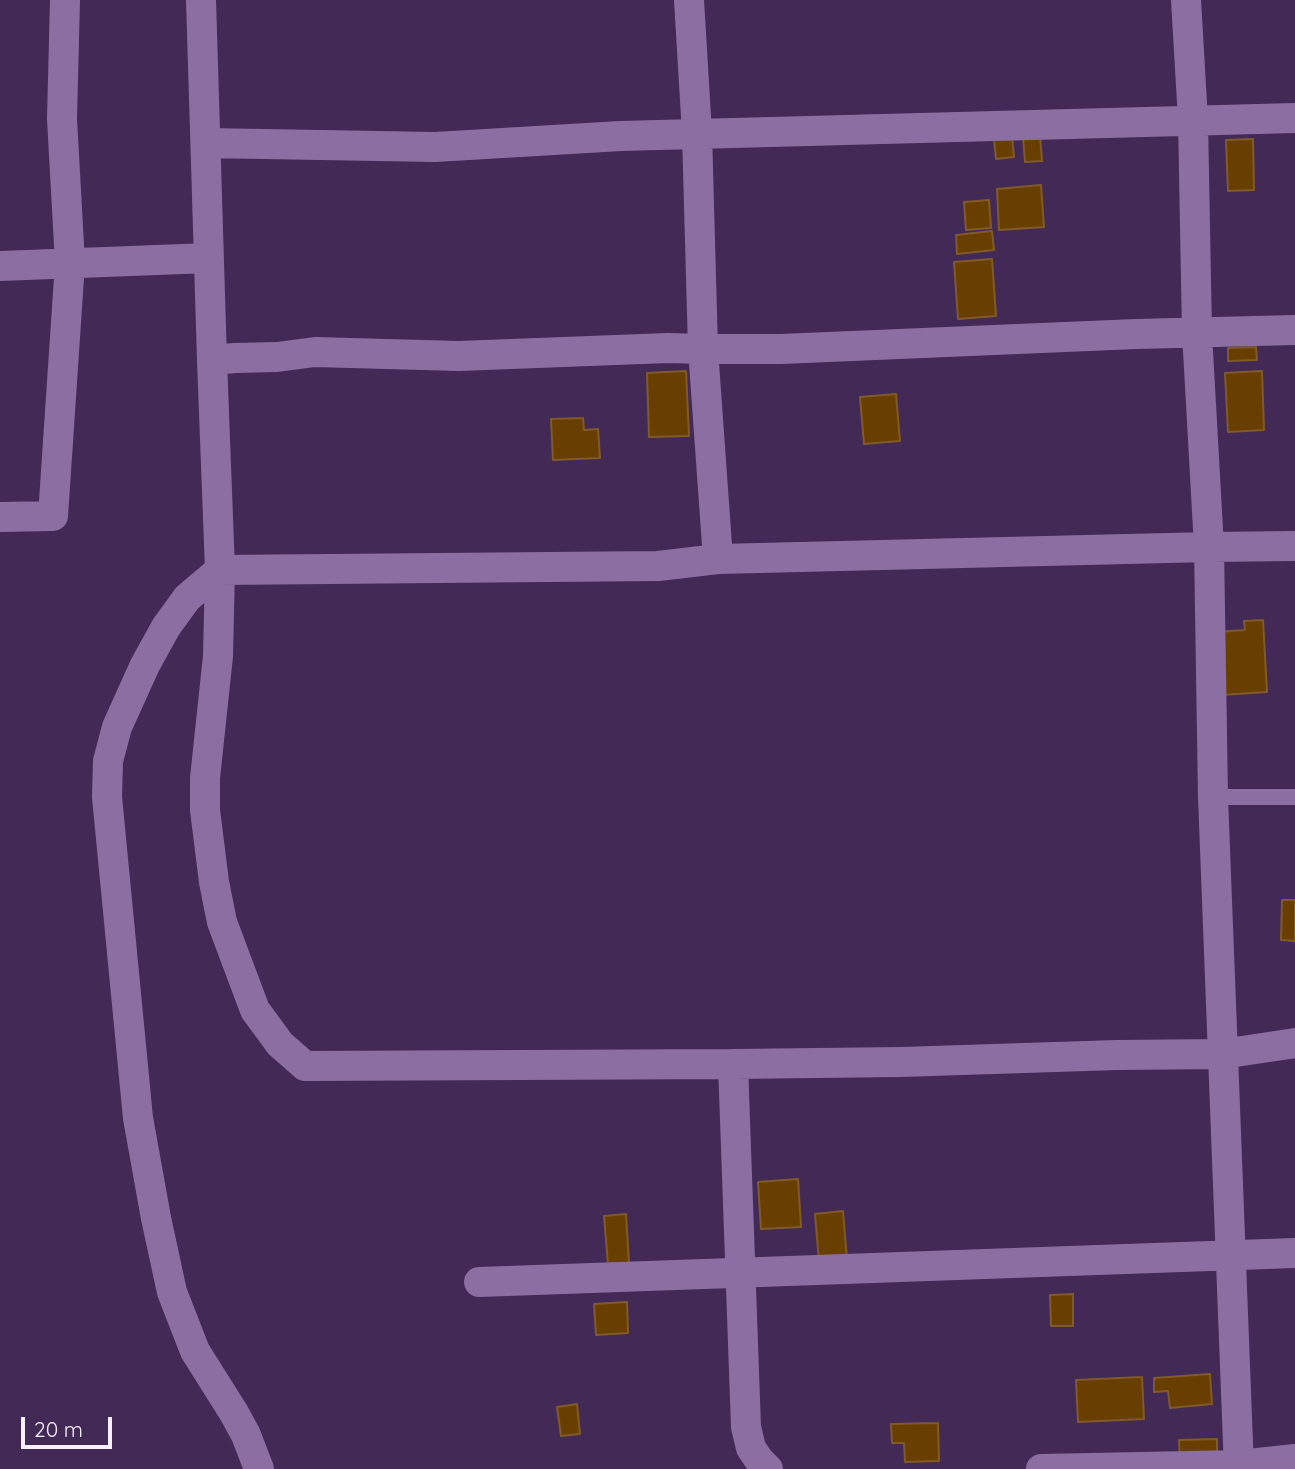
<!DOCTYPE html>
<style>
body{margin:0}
#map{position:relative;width:1295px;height:1469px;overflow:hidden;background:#432956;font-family:Quicksand,sans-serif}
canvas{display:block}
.scale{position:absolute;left:21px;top:1417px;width:91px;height:32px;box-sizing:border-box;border:4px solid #f6f0fb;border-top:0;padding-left:9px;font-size:21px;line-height:24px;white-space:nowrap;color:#f6f0fb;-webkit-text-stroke:5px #432956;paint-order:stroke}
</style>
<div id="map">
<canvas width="1295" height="1469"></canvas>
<div class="scale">20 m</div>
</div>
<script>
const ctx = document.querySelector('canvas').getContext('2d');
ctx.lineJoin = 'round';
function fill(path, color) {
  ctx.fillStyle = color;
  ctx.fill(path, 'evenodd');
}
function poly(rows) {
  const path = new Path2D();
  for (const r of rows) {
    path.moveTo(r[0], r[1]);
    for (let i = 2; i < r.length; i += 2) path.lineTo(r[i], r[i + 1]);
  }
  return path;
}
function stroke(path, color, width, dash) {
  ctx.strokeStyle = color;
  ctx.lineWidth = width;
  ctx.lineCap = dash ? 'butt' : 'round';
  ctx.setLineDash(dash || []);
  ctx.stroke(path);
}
const building = poly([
 [1040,136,1042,161,1025,162,1023,137,1040,136],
 [1012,137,1014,157,996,159,994,139,1012,137],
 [1253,139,1254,190,1228,191,1226,140,1253,139],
 [1041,185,1044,227,999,230,997,189,1041,185],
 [989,200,991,228,966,230,964,202,989,200],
 [992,231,994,250,957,254,956,235,992,231],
 [992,259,996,316,958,319,954,262,992,259],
 [1256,347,1257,360,1228,361,1228,348,1256,347],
 [686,371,689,436,649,437,647,373,686,371],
 [1262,371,1264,430,1228,432,1225,373,1262,371],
 [896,394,900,441,864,444,860,397,896,394],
 [583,418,584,430,598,429,600,458,553,460,551,419,583,418],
 [1263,620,1267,692,1221,695,1217,632,1245,630,1244,621,1263,620],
 [1282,900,1295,900,1295,941,1281,940,1282,900],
 [798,1179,801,1227,761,1229,758,1182,798,1179],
 [843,1211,847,1260,819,1262,815,1214,843,1211],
 [626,1214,629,1263,608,1264,604,1216,626,1214],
 [1073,1294,1073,1326,1051,1326,1050,1295,1073,1294],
 [627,1302,628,1333,596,1335,594,1304,627,1302],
 [1210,1374,1212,1404,1170,1408,1168,1391,1154,1392,1154,1378,1210,1374],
 [1142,1377,1144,1419,1078,1422,1076,1380,1142,1377],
 [577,1404,580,1434,561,1436,557,1407,577,1404],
 [938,1423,939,1461,905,1462,904,1443,892,1443,891,1424,938,1423],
 [1217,1439,1217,1459,1180,1461,1179,1440,1217,1439]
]);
const service = poly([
 [1213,797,1295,797]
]);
const minor = poly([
 [201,0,212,360,220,570,218,656,205,778,205,810,214,882,222,922,255,1010,280,1044,305,1066,733,1064,901,1062,1117,1055,1222,1054,1295,1043],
 [689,0,697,133,703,349,718,559],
 [1186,0,1193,120,1197,333,1209,547,1213,797,1239,1469],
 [206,143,435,147,621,136,1295,118],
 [0,266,209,258],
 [212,360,235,358,277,357,315,352,459,356,668,348,703,349,781,349,1136,334,1295,330],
 [0,517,53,516,70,263,62,119,65,0],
 [733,1064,746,1427,751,1448,759,1460,768,1469],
 [479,1282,1295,1253],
 [259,1469,246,1435,234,1413,195,1351,172,1292,156,1218,138,1118,107,797,108,761,117,727,145,665,166,627,187,598,220,570,658,566,718,559,1209,547,1295,546],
 [1041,1469,1239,1465,1295,1459]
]);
fill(building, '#693f00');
stroke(building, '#815a29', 2);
stroke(service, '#8c6fa2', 16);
stroke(minor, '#8c6fa2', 30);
</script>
